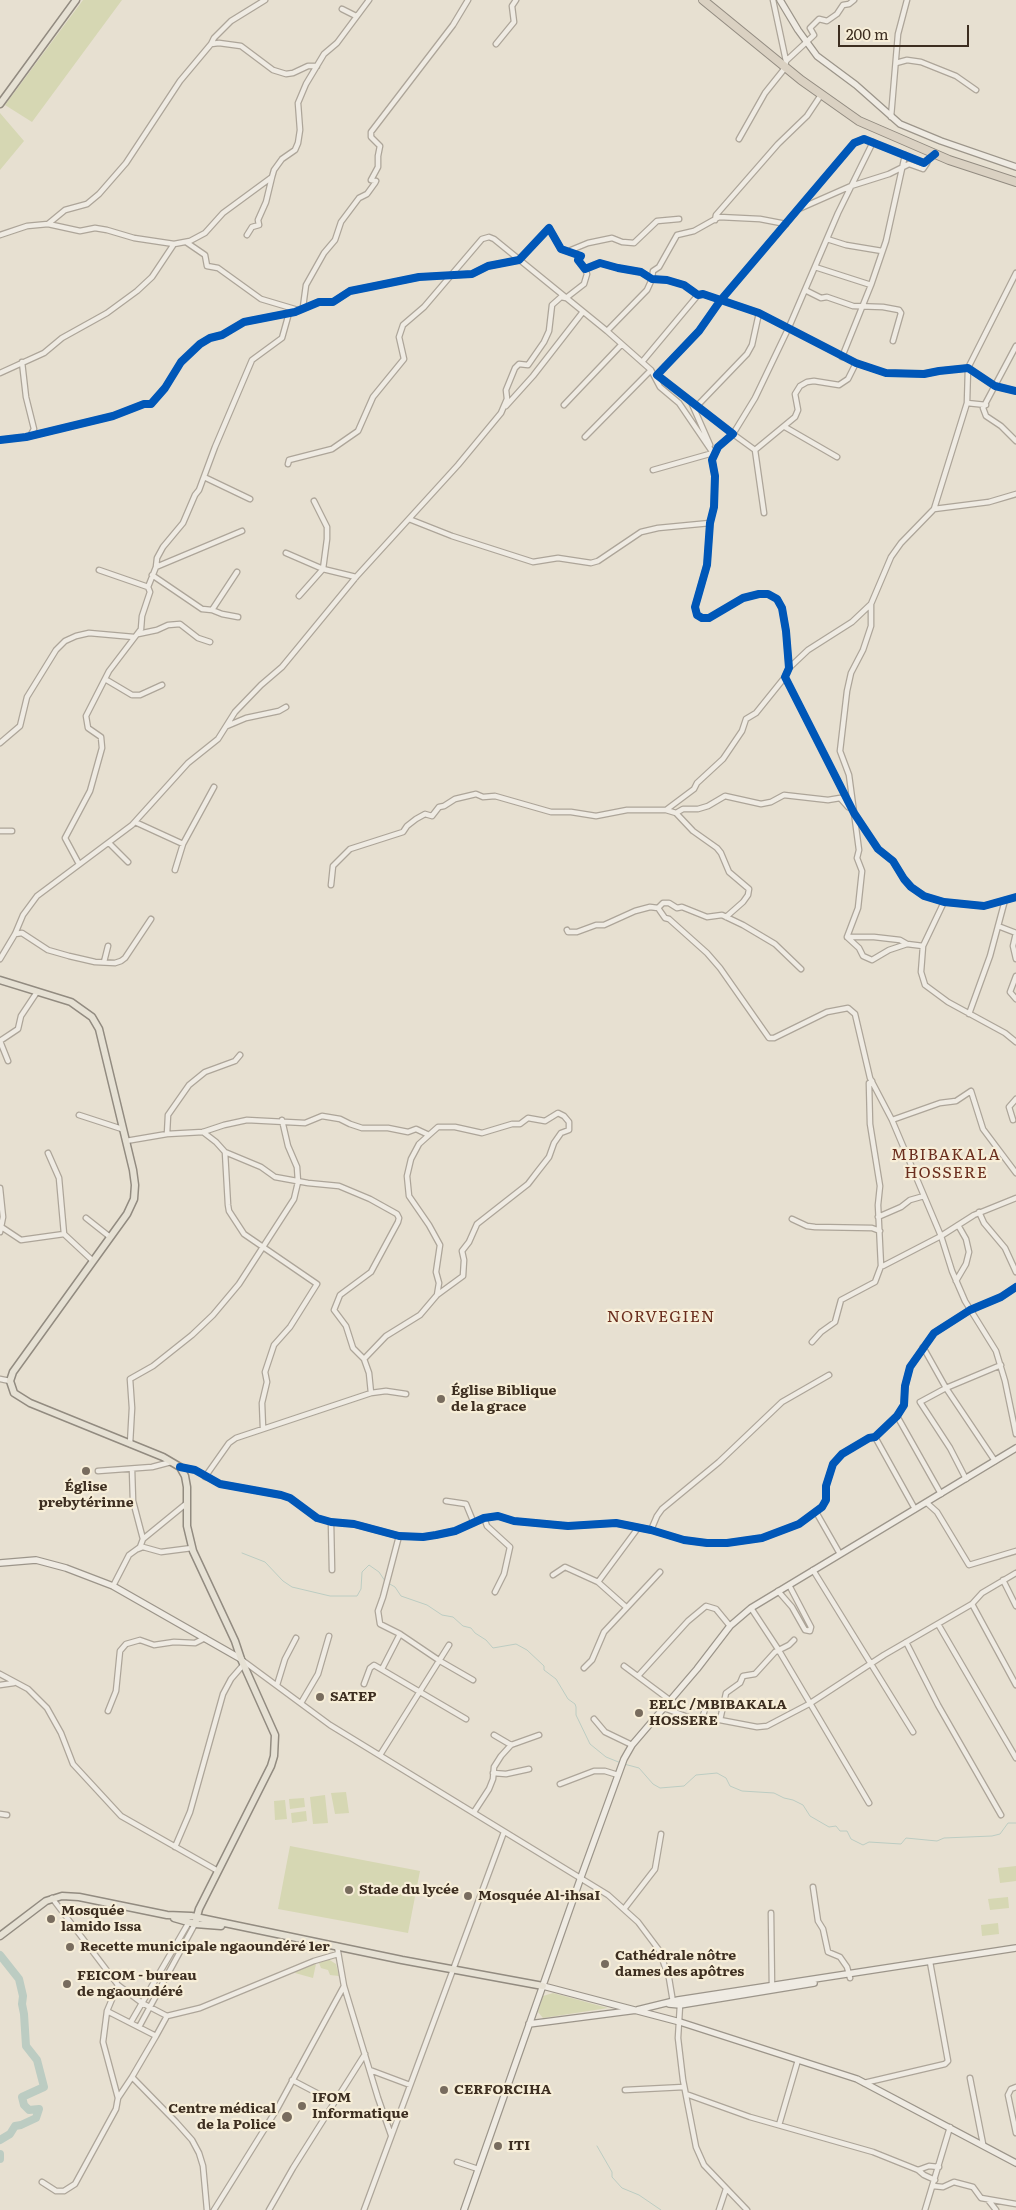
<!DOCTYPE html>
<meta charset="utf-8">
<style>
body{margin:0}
#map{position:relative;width:1016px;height:2210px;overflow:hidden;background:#e7e0d1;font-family:Literata,serif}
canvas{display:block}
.scale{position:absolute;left:838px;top:25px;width:131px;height:22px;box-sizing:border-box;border:2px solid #3d2e20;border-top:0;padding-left:6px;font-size:15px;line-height:18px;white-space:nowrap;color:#3d2e20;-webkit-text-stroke:4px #f7eed8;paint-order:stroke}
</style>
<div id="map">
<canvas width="1016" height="2210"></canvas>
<div class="scale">200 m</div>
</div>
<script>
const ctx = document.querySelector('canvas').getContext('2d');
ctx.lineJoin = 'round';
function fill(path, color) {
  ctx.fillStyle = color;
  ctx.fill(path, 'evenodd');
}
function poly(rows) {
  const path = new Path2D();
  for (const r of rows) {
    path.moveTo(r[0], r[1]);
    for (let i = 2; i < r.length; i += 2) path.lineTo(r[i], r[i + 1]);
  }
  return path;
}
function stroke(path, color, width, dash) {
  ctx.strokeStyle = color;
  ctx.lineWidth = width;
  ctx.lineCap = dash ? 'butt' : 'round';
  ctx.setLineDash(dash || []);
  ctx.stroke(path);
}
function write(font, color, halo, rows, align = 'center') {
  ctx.font = font + ' Literata,serif';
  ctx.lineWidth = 4.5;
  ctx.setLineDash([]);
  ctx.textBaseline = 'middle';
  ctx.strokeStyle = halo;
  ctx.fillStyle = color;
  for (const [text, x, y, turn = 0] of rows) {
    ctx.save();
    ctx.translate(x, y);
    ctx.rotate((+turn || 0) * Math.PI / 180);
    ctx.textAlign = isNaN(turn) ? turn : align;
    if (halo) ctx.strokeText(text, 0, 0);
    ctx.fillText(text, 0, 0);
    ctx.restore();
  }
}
const green = poly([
 [83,0,122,0,32,122,5,105],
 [0,113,24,141,0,170],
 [346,1792,349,1813,335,1814,331,1793],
 [325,1795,328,1823,313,1824,310,1797],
 [304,1798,305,1807,290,1809,289,1799],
 [285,1800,287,1819,275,1820,274,1801],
 [306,1811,307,1821,292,1823,291,1813],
 [290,1846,420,1871,408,1933,278,1909],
 [1016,1866,1016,1881,1000,1883,998,1868],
 [1008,1897,1009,1908,990,1910,988,1899],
 [998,1923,999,1934,982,1936,981,1925],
 [328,1959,336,1964,339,1976,330,1975,328,1970,321,1968,319,1963],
 [316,1964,313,1978,295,1973,297,1971],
 [553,1993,608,2008,543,2018,538,2012,543,1996]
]);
const stream = poly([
 [242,1553,265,1562,283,1581,292,1587,330,1596,357,1596,361,1589,362,1572,369,1565,379,1572,385,1581],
 [388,1583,395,1587,401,1596,427,1605,442,1615,453,1617,463,1626,471,1628,475,1633,486,1640,493,1648,516,1644,527,1650,544,1666,544,1670,556,1679,568,1699,575,1704,576,1707,576,1715,590,1744,606,1757,621,1763],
 [624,1764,639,1768,653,1784,660,1788,684,1786,696,1775,717,1773,726,1778,730,1786,742,1791,774,1793,784,1798,793,1800,803,1805,810,1816,829,1827,836,1826,840,1831,847,1831,851,1839,863,1845,869,1842,901,1844,906,1838,937,1841,944,1838,992,1836,1000,1834,1008,1823,1016,1823],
 [597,2146,612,2172,612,2177,622,2188,639,2195,661,2210]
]);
const river = poly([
 [0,1955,19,1979,23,1996,22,2004,24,2014,26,2046,37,2060,44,2087,22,2097,24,2105,29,2110,39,2109,36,2118,21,2125,15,2126,10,2134,0,2140],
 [0,2154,0,2159]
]);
const street = poly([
 [773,0,786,61],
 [342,9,356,16],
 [211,44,214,38,231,21,265,0],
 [496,44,514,22,512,6,516,0],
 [896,63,907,60,921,62,956,76,976,90],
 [891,117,898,34,907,0],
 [739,139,765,93,785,68,786,61,814,35,810,28,819,19,827,21,837,14,843,5,849,4,854,0],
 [934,154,924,163,864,139,854,143,720,301,699,331,657,375,733,434,718,447,712,460,715,476,714,507,710,523,707,565,695,607,697,615,702,618,709,618,743,598,759,594,768,594,777,599,782,608,786,631,789,668,785,677,854,813,878,849,893,861,904,879,911,887,924,896,944,902,984,906,1016,897],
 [801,208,851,186,889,174,909,164,923,169,927,163],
 [715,220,716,215,778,144,807,116,821,95],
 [48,224,65,210,87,204,99,194,126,163,180,81,211,44,219,43,241,46,273,70,286,74,293,73,308,66,317,66],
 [0,235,27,226,48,224,80,231,95,228,107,230,134,238,174,244],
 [247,235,252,227,259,225,258,220,266,202,272,177],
 [827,239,846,245,882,251],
 [186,242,205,255,207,266,218,268,261,299,298,310],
 [571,250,588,243,612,238,622,242,634,243,657,221,679,219],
 [815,267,871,285],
 [805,290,821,298,827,297,853,306,883,307,899,310,901,313,893,341],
 [303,307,306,285,324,253,335,240,341,222,359,198,367,194,375,183,376,181,371,180,378,167,378,156,380,146,371,137,371,132,453,25,468,0],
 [1016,346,983,408,986,416,1001,426,1016,441],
 [842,357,871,285,886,241,905,155],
 [22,362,26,397,34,429,30,436],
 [642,362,698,295],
 [856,363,848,379,839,385,814,381,807,382,800,386,795,394,798,410,795,417,755,450,733,434,755,398,789,327,838,213,873,142],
 [0,373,44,353,62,338,107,313,137,291,152,277,174,244,190,241,205,233,223,213,272,177,274,170,282,159,295,150,298,143,300,130,298,103,306,84,324,54,337,43,369,0],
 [967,403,986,405],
 [692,404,710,445],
 [564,405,621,345],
 [506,406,533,376,582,313],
 [697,406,747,354,752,345,759,313],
 [785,427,837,457],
 [585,437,651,370],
 [0,440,26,437,113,416,144,404,151,404,165,388,181,362,200,344,210,338,222,335,244,322,295,312,319,302,333,302,350,291,370,287,419,277,472,274,488,266,519,260,549,228,561,249,581,256,578,260,585,269,600,263,618,268,641,272,652,279,667,280,684,285,698,295,703,294,759,313,856,363,886,373,924,374,939,371,968,368,995,386,1016,391],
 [755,450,764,513],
 [288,464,289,460,332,449,358,431,373,397,404,359,399,337,403,325,424,307,482,239,489,237,494,239,607,331],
 [653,470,713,453,679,403,660,387,651,370,607,331,647,290,652,279,653,271,659,267,677,235,694,231,719,217,760,219,786,224],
 [204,477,250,499],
 [934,509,967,403,968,368,1016,273],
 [409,519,452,536,533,562,558,558,591,563,598,561,641,532,658,528,710,523],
 [286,553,323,569,356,577],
 [156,567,242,531],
 [99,570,148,587],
 [152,575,202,609,212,610,237,572],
 [299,596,323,569,327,539,327,527,314,501],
 [871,604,871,626,863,650,851,673,847,691,840,751,849,775,859,850,857,858,862,871,858,908,847,937,859,948,863,956,872,960,889,950,907,944,923,946],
 [212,610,222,614,238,617],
 [138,634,157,630,168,625,180,624,198,638,210,642],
 [789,668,808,650,852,622,871,604,891,557,901,543,934,509,989,502,1016,494],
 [105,679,132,695,140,695,162,685],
 [227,726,246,718,279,711,286,707],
 [0,743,20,726,27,697,56,650,65,641,76,636,89,633,134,637],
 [666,810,676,813,683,809,698,809,708,806,725,796,761,804,771,802,784,795,828,800,840,798,848,807],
 [676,813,693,831,717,848,721,853,729,872,749,889,748,895,743,902,726,917],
 [135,822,183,844],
 [0,831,12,831],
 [109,843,128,862],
 [79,864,65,838,90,791,102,748,101,737,88,728,86,716,109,671,141,629,142,616,150,592,148,587,156,567,157,558,163,547,183,523,195,495,199,490,215,447,252,360,282,338,289,313],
 [175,870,183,844,214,787],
 [331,885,333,866,350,849,403,832,407,826,416,819,425,814,432,816,439,807,444,806,455,799,476,794,483,797,495,796,551,812,571,812,596,816,627,810,666,810,694,789,697,783,723,759,742,731,746,719,756,713,785,677],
 [944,902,923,946,921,972,925,985,948,1002,1005,1033,1016,1042],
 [658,908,665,918,669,919,707,953,720,968,769,1038,774,1038,827,1012,848,1008,855,1014,870,1078,892,1120,941,1236,952,1271,965,1301,996,1351,1005,1381,1016,1434],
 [998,926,1016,933],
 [567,930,568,932,577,932,596,925,604,925,635,911,650,907,658,908,663,903,669,903,677,908,682,907,707,917,722,915,743,925,775,944,801,969],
 [1016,933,1013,946,1016,959],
 [15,934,22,933,48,950,69,956,95,962,115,963,121,961,125,958,151,919],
 [847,937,874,937,900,940,907,944],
 [0,959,15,934,23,915,37,896,132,825,188,763,218,739,235,712,261,685,282,667,356,577,458,465,501,413,507,399,506,390,515,368,519,364,528,365,544,342,549,331,552,305,561,297,566,298,584,284,587,274,585,269],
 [104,962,108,946],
 [1016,976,1010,992,1016,999],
 [969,1014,990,956,1005,900],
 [0,1041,18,1029,21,1016,37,992],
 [0,1041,8,1061],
 [872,1081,869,1083,870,1124,880,1186,878,1205,881,1266,883,1266,941,1236,974,1215,1016,1198],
 [79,1115,122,1129],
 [892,1120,940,1103,956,1101,971,1091,983,1129,1016,1173],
 [1013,1120,1009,1107,1016,1099],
 [203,1132,216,1142,225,1152,261,1167,275,1177,308,1183,339,1186,370,1199,397,1214,399,1218,398,1222,371,1272,340,1295,334,1310,346,1326,353,1348,364,1359],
 [167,1134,168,1115,189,1085,205,1072,235,1061,240,1055],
 [429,1135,419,1144,411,1159,407,1176,409,1196,429,1225,440,1245,436,1272,439,1283,437,1295],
 [126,1141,167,1134,203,1132,224,1125,247,1120,305,1123,322,1116,340,1119,350,1124,362,1128,388,1128,408,1132,416,1129,429,1135,438,1127,455,1127,482,1133,512,1124,520,1124,528,1118,545,1121,558,1113,564,1116,569,1122,569,1130,561,1133,554,1143,549,1157,538,1171,528,1184,477,1224,469,1242,462,1251,464,1260,463,1276,437,1295,420,1315,386,1336,364,1359,369,1373,371,1393],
 [225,1152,228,1205,229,1211,244,1234,317,1284,290,1327,274,1345,265,1372,267,1382,262,1403,263,1428],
 [48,1153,59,1178,64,1234],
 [0,1188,3,1217,0,1232],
 [979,1212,984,1223,1005,1248,1016,1272],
 [878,1217,901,1207,910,1200,924,1196],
 [86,1218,110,1237],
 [792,1219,807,1226,815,1227,872,1228,880,1231],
 [0,1226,21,1240,64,1234,93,1261],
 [956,1281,966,1264,969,1252,966,1239,958,1225],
 [812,1342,821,1332,835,1322,841,1300,875,1282,881,1266],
 [923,1347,946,1388,995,1461],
 [0,1379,10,1381],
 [897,1416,941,1494],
 [875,1437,915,1509],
 [130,1444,132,1408,130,1379,153,1366,192,1335,213,1315,239,1284,294,1199,298,1182,297,1167,288,1146,282,1120],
 [180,1467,195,1470,220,1484,281,1495,290,1498,317,1518,331,1522,354,1524,399,1536,423,1537,436,1535,455,1531,484,1518,498,1516,514,1521,568,1526,616,1523,651,1530,684,1540,707,1543,727,1543,762,1538,799,1524,822,1507,826,1500,826,1486,833,1464,842,1454,869,1438,875,1437,897,1416,904,1405,905,1386,910,1367,934,1333,970,1310,1001,1297,1016,1287],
 [98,1471,152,1467,171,1462],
 [205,1477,229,1443,236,1438,371,1393,386,1391,406,1394],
 [966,1479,950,1448,920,1402,946,1388,1001,1365],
 [446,1501,466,1504,473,1521],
 [927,1503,937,1512,969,1565,1016,1551],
 [816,1512,840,1554],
 [484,1518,487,1526,510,1547,504,1574,495,1592],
 [331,1522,332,1570],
 [651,1530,657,1516,662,1509,719,1462,782,1402,829,1375],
 [399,1536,383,1597,378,1611,380,1624,400,1634,440,1661,473,1680],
 [143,1539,187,1503],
 [138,1549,143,1547,161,1552,192,1548],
 [813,1570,913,1732],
 [553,1575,565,1567,598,1582],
 [1003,1580,1016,1606],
 [113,1586,129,1555,140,1547,143,1539,133,1501,132,1469],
 [778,1591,792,1607,805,1630,810,1631,811,1627,789,1585],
 [972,1604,1016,1685],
 [626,1607,598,1582,638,1528],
 [751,1608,778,1649,869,1803],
 [938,1624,1016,1758],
 [906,1642,938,1705,1001,1815],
 [242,1660,330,1725,608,1895,638,1922,659,1950,669,1978,673,2002],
 [624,1666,671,1701],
 [584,1668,592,1660,604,1632,660,1572],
 [382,1669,400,1634],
 [0,1674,28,1689,47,1708,61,1733,73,1764,121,1816,218,1871],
 [638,1676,688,1621,706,1606,716,1609,730,1626],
 [364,1684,370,1668,374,1665,466,1719],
 [0,1685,14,1683],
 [277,1685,285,1659,296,1638],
 [301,1703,318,1674,329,1636],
 [664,1708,693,1719,720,1720,757,1727,767,1726,809,1704,884,1655,972,1604,982,1593,1016,1573],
 [108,1711,116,1691,120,1651,126,1644,140,1640,154,1645,174,1642,195,1643,205,1638],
 [594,1719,605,1732,632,1745],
 [702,1719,705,1709,710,1705,723,1706],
 [720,1720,726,1693,740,1683,743,1676,755,1674,775,1652,789,1645,794,1640],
 [494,1735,511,1745],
 [380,1755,449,1645],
 [493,1773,506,1774,529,1769],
 [560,1784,594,1771,605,1771,618,1775],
 [474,1812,489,1789,493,1779,494,1767,501,1756,511,1745,539,1735],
 [0,1814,7,1815],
 [175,1847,190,1812,223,1694,231,1679,244,1664],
 [813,1887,818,1921,823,1929,828,1952,840,1957,847,1967,850,1978],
 [52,1898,118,1985,142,2003,167,2016,200,2008,314,1961,338,1954],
 [624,1909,655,1869,661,1834],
 [771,1913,772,1989],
 [337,1946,344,1986,378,2098,391,2135],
 [118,1985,107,2011,156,2036,167,2016],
 [680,2005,678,2038,683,2080,696,2147,704,2165,747,2210],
 [107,2011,103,2042,118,2098],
 [131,2022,189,1922],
 [139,2027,195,1924],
 [156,2036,132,2077,176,2122,192,2140,199,2153,203,2166,207,2210],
 [370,2070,410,2085],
 [970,2078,983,2144],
 [292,2080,334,2102],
 [864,2083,945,2064,948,2061,930,1962],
 [1016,2087,1011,2089,1008,2095,1016,2133],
 [625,2090,684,2087],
 [686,2094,750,2117,873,2152,918,2170,924,2175,935,2180],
 [779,2125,798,2060],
 [457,2162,478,2169],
 [918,2170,929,2166,939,2167],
 [42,2182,56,2191,64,2191,75,2184,116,2109,118,2098,132,2077],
 [933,2186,943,2187,954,2182,973,2187,981,2198,1016,2204],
 [989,2201,996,2210],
 [214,2210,277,2109,344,1986],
 [269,2210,293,2168,365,2054],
 [364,2210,504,1832],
 [719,2210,726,2189],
 [925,2210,950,2127]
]);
const secondary = poly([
 [780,0,798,30,817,56,856,85,900,124,941,141,1016,167],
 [0,1563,36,1560,66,1568,113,1586,241,1659],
 [543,1986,680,2022,857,2079,1016,2163],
 [669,2004,680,2005,814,1983],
 [529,2024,637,2010,678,2000,1016,1948],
 [464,2210,581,1877,624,1759,632,1745,697,1669,730,1626,751,1608,1016,1448]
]);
const primary = poly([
 [0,104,76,0],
 [0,980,71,1002,92,1017,99,1029,133,1170,135,1185,134,1199,127,1214,13,1372,10,1381,14,1393,30,1403,163,1457,180,1467,185,1476,187,1487,187,1526,193,1551,235,1641,241,1659,275,1735,274,1756,271,1766,199,1909,195,1924],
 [174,1918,195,1924,221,1926],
 [0,1936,46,1901,62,1896,79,1897,167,1915,191,1916,402,1960,543,1986]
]);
const highway = poly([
 [703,0,801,80,859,121,949,160,1016,182]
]);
const cycleway = poly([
 [935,154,924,163,864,139,854,143,720,301,699,331,657,375,733,434,718,447,712,460,715,476,714,507,710,523,707,565,695,607,697,615,702,618,709,618,743,598,759,594,768,594,777,599,782,608,786,631,789,668,785,677,854,813,878,849,893,861,904,879,911,887,924,896,944,902,984,906,1016,897],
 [0,440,26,437,113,416,144,404,151,404,165,388,181,362,200,344,210,338,222,335,244,322,295,312,319,302,333,302,350,291,370,287,419,277,472,274,488,266,519,260,549,228,561,249,581,256,578,260,585,269,600,263,618,268,641,272,652,279,667,280,684,285,698,295,703,294,759,313,856,363,886,373,924,374,939,371,968,368,995,386,1016,391],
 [180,1467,195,1470,220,1484,281,1495,290,1498,317,1518,331,1522,354,1524,399,1536,423,1537,436,1535,455,1531,484,1518,498,1516,514,1521,568,1526,616,1523,651,1530,684,1540,707,1543,727,1543,762,1538,799,1524,822,1507,826,1500,826,1486,833,1464,842,1454,869,1438,875,1437,897,1416,904,1405,905,1386,910,1367,934,1333,970,1310,1001,1297,1016,1287]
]);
const markers = [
 [441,1399,5,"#786c5e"],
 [86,1471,5,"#786c5e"],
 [320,1697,5,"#786c5e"],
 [639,1713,5,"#786c5e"],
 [349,1890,5,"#786c5e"],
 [468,1896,5,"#786c5e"],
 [51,1919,5,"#786c5e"],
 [70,1947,5,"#786c5e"],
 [605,1964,5,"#786c5e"],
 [67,1984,5,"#786c5e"],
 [444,2090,5,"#786c5e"],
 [302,2106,5,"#786c5e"],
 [287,2117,6,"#786c5e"],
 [498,2146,5,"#786c5e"]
];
const poiNames = [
 ["Église Biblique",451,1391],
 ["de la grace",451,1407],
 ["Église",86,1487,"center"],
 ["prebytérinne",86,1503,"center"],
 ["SATEP",330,1697],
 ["EELC /MBIBAKALA",649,1705],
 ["HOSSERE",649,1721],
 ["Stade du lycée",359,1890],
 ["Mosquée Al-ihsaI",478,1896],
 ["Mosquée",61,1911],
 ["lamido Issa",61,1927],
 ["Recette municipale ngaoundéré 1er",80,1947],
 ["Cathédrale nôtre",615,1956],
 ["dames des apôtres",615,1972],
 ["FEICOM - bureau",77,1976],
 ["de ngaoundéré",77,1992],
 ["CERFORCIHA",454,2090],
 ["IFOM",312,2098],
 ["Informatique",312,2114],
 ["Centre médical",276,2109,"right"],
 ["de la Police",276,2125,"right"],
 ["ITI",508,2146]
];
const quarterNames = [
 ["MBIBAKALA",946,1155],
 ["HOSSERE",946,1173],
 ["NORVEGIEN",661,1317]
];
fill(green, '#d6d7b3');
stroke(stream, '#bcccc2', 1);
stroke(river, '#bcccc2', 8);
stroke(street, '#ada599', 7);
stroke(secondary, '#9c958a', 8);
stroke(primary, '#928b80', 9);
stroke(highway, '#928b80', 10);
stroke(street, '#efebe3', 4.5);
stroke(secondary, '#efebe3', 5.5);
stroke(primary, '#e6e1d4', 6);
stroke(highway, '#dad1c2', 8);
stroke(cycleway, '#0057b8', 8);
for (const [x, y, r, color] of markers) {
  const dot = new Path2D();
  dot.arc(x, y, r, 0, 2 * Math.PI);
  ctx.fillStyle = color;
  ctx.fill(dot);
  stroke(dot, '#f7eed8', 2);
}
write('bold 14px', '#3d2e20', '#f7eed8', poiNames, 'left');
ctx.letterSpacing = '1px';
write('16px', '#6b2e1e', '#f7eed8', quarterNames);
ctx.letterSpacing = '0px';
</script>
